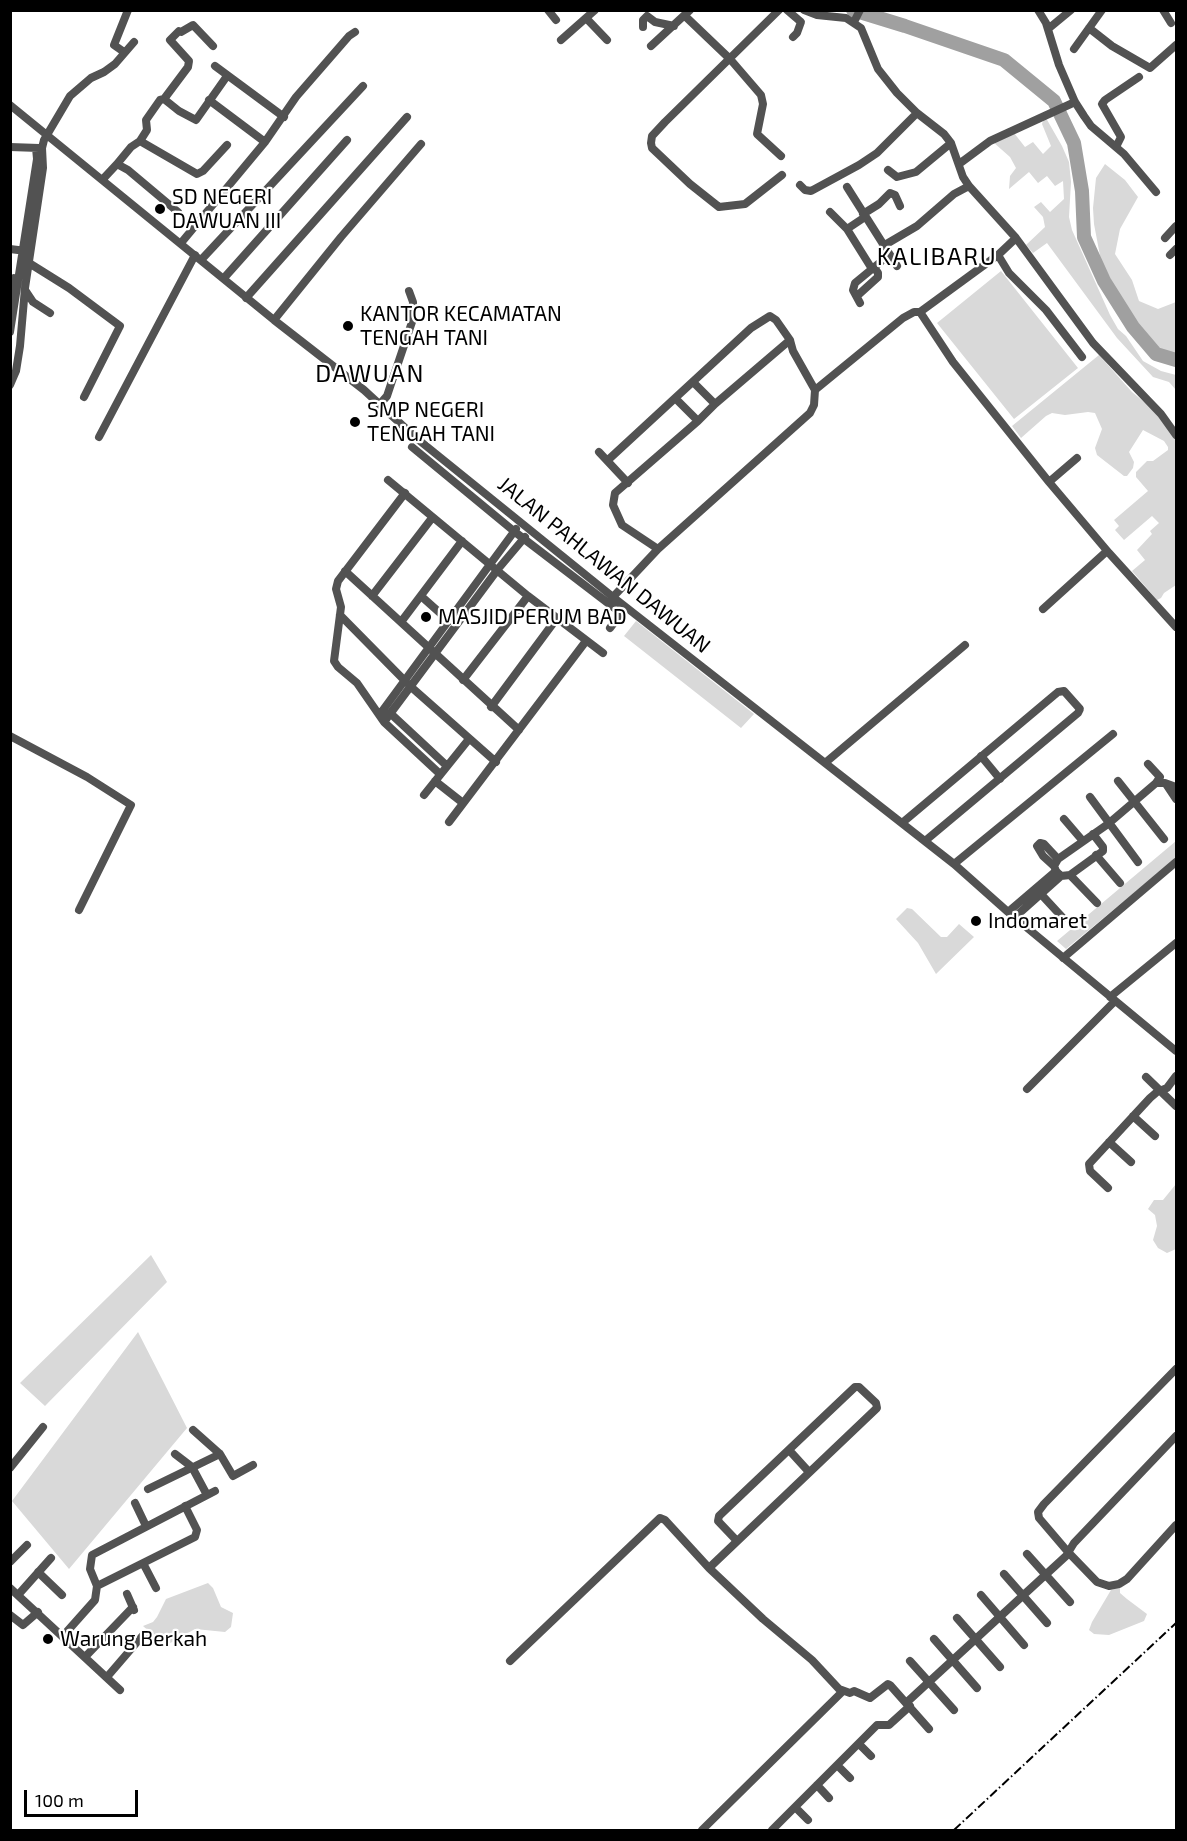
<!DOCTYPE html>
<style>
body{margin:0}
#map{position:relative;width:1187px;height:1841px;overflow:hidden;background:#fff;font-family:"Exo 2",sans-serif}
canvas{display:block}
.frame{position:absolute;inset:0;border:12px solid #000;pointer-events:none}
.scale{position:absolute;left:24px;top:1790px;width:114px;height:27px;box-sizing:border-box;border:3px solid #000;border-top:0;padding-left:8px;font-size:18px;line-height:21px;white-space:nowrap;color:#000;-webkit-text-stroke:4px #fff;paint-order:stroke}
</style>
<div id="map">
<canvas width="1187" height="1841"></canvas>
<div class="frame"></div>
<div class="scale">100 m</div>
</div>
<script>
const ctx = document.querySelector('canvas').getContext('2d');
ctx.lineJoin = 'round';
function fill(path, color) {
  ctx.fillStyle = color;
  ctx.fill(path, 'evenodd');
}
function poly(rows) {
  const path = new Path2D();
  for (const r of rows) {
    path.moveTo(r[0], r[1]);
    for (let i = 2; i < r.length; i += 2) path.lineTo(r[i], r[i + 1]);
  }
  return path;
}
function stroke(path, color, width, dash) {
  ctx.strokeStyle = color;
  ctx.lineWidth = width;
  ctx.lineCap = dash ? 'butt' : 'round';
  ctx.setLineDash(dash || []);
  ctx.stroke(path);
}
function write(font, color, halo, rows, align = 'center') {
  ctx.font = font + ' "Exo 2",sans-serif';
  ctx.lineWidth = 4.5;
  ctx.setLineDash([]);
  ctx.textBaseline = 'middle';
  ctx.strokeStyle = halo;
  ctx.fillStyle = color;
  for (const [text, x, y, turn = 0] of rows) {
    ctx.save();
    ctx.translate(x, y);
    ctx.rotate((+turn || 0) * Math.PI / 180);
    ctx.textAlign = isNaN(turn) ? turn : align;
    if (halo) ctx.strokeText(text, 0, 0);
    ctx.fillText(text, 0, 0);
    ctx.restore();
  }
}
const green = poly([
 [1044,118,1046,118,1062,146,1069,162,1071,182,1069,217,1072,230,1110,315,1118,329,1126,336,1143,361,1161,371,1176,375,1176,390,1169,382,1153,377,1117,338,1047,243,1033,253,1026,245,1045,227,1043,217,1034,207,1041,202,1050,212,1064,199,1063,181,1055,186,1047,176,1038,183,1029,172,1009,189,1010,176,1016,168,1010,157,993,142,1014,133,1025,147,1033,142,1043,154,1051,146,1042,124],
 [1105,164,1125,180,1138,197,1120,229,1115,254,1132,280,1139,301,1158,309,1176,302,1176,354,1162,352,1152,345,1126,308,1101,261,1094,224,1093,208,1096,178],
 [1001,271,1078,368,1014,419,937,323],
 [1099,355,1132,392,1155,411,1176,438,1176,585,1164,593,1161,598,1157,600,1132,571,1145,560,1137,550,1152,534,1150,531,1159,523,1152,516,1124,540,1115,530,1119,526,1114,520,1148,491,1136,477,1136,472,1147,461,1153,461,1168,450,1168,447,1164,441,1143,430,1129,452,1134,462,1133,468,1127,476,1124,476,1097,455,1095,448,1102,429,1095,413,1088,412,1065,415,1052,413,1046,416,1021,438,1012,426],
 [636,621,754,714,741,728,624,636],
 [1176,841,1176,858,1066,949,1057,941],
 [907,908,912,909,941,937,947,937,959,924,974,937,936,974,918,943,896,919],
 [1176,1184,1176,1249,1167,1253,1158,1248,1153,1240,1157,1226,1155,1215,1148,1209,1154,1200,1163,1200],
 [151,1255,167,1282,45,1406,20,1383],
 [138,1332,187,1428,69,1569,12,1501],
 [208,1583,213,1588,221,1607,233,1613,231,1627,225,1632,195,1629,165,1646,143,1626,153,1622,157,1617,166,1599],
 [1120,1587,1120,1593,1127,1599,1147,1614,1144,1621,1109,1635,1094,1634,1089,1630,1092,1622,1111,1590]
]);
const river = poly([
 [853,10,905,26,1004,60,1054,101,1074,143,1082,191,1084,237,1104,281,1133,327,1156,354,1176,360]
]);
const minor = poly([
 [548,10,556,20],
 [779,10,665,122,652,136,651,143,652,148,690,184,719,207,745,204,782,175],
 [787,10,801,22,797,33,793,37],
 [804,10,817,15,846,18,861,28,878,69,897,93,917,113,944,134,951,143,963,177,969,186,1016,238,1093,343,1161,414,1176,435],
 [1038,10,1046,23,1059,65,1075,102,1084,116,1091,126,1124,154,1156,192],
 [1163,10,1171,23],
 [685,16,730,59,761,95,763,104,757,134,781,156],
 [586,18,607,40],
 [854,22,860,10],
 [643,27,643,20,647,16,655,22,674,26],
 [1089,28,1112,46,1150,68,1176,45],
 [1048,29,1071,10],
 [561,40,595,10],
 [651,46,690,10],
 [1074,49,1102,10],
 [124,52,114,45,128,10],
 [215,66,284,117],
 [164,99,179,111,196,120,227,76],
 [209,100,265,142],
 [10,105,274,320,364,390,415,437,613,597,954,864,1008,912,1176,1051],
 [140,141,147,130,146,120,160,100,164,99,188,67,189,61,170,40,179,31,181,32,193,25,213,46],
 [10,147,39,148],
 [1116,147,1121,137,1102,104,1105,100,1139,77],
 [117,164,131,147,140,141,197,174,203,171,227,145],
 [959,164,990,141,1075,102],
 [888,170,897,177,916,172,951,143],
 [103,179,117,164,128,170,178,212],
 [800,185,805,190,811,191,859,165,877,153,917,113],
 [847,187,897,266],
 [830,212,847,229,872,269],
 [863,214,879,204,890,193,895,195,900,206],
 [847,229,865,217],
 [1165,238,1176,226],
 [181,243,265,142,296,97,349,36,355,32],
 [883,246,917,226,954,194,969,186],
 [10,249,26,251],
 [998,255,1009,273,1046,310,1082,357],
 [1170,255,1176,249],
 [201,260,363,86],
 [29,263,69,288,120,326,84,397],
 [224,278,347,140],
 [25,290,33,302,50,313],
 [10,291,14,278],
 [857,296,878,277,878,273,874,267],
 [246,298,407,117],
 [860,303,853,290,855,283,889,255],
 [920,312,953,362,1049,482,1109,553,1176,627],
 [274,320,341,237,421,144],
 [10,332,37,159,36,148],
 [693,382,715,404],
 [10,385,16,371,20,346,25,288,43,168,42,148,44,140,70,96,91,78,104,72,115,64,134,42],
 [815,390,903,318,914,312,920,312,998,255,1016,238],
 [675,398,698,421],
 [380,404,387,396,390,387,412,322,413,302,409,291],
 [99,437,195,255],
 [412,447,515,532,617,610,619,616,610,628],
 [599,452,628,483],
 [608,460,751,328,770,316,776,320,790,340,793,351,815,390,814,405,810,413,658,549,613,597],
 [388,480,528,596,603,653],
 [1049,482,1077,458],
 [405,493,338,581,336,589,341,607,334,661,338,667,357,683,384,722,440,774],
 [658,549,622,525,613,505,615,493,698,421,715,404,790,340],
 [345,571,519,730],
 [372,596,432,518],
 [421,596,449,621],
 [1043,609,1107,551],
 [340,615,410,686,496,762],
 [401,622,462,541],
 [463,680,528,596],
 [491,707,557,618],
 [390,713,447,766],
 [380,714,516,529],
 [384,722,498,569,525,537],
 [10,736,87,777,131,805,79,910],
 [981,756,1000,779],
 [825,763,965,645],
 [1148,764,1160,777,1156,783],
 [435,781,463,803],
 [1118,781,1164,839],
 [1166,784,1176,799],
 [424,795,469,739],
 [1090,797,1138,862],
 [1064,819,1082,840],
 [449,822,586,641],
 [902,823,1058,692,1064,691,1080,709,1078,713,925,841],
 [1096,855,1120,883],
 [954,864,1113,734],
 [1054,866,1043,856,1037,846,1040,843,1044,844,1058,859],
 [1056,871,1061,876,1070,875,1103,851,1103,847,1093,834],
 [1070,875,1097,903],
 [1039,892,1063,918],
 [1008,912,1056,871,1054,866,1058,859,1108,824,1156,783,1165,783,1176,787],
 [1015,917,1061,876],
 [1063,958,1176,862],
 [1110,997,1176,943],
 [1146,1077,1176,1106],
 [1027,1089,1115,1001],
 [1133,1116,1155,1136],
 [1109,1142,1131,1162],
 [1108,1188,1090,1171,1089,1164,1150,1098,1157,1092,1167,1088,1176,1076],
 [1176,1369,1044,1504,1038,1512,1039,1518,1068,1552,1097,1582,1109,1586,1119,1584,1127,1579,1176,1525],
 [193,1430,220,1454,233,1476,253,1465],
 [789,1450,809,1472],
 [175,1454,192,1467,207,1495],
 [10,1468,43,1427],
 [148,1489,220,1454],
 [135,1503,146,1526],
 [1027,1554,1070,1602],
 [10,1562,27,1545],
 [143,1563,156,1588],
 [709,1568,877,1408,876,1403,859,1387,855,1387,719,1516,718,1521,737,1541],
 [38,1572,62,1595],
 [1004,1574,1047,1623],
 [97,1586,195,1537,197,1530,185,1506],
 [10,1588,120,1690],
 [127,1594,134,1610],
 [18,1595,51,1558],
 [981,1595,1024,1645],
 [10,1615,23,1625,38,1612],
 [957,1618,1000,1667],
 [63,1636,95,1600,97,1586,90,1569,92,1555,215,1491],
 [934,1639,977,1688],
 [85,1657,133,1607],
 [510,1661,660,1518,665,1520,709,1568,763,1619,812,1660,839,1689,850,1693,854,1691,870,1698,888,1684,890,1685,929,1729],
 [910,1661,954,1710],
 [107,1677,144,1634],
 [906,1703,1066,1556,1074,1543,1176,1436],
 [859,1744,871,1756],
 [837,1765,850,1778],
 [817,1785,829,1798],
 [795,1807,808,1820],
 [702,1830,843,1691],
 [772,1830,877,1725,889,1725,910,1706]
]);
const rail = poly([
 [954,1830,1176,1623]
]);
const markers = [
 [160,209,6,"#000"],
 [348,326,6,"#000"],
 [355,422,6,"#000"],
 [426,617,6,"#000"],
 [976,921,6,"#000"],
 [48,1639,6,"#000"]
];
const poiNames = [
 ["SD NEGERI",172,197],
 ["DAWUAN III",172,221],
 ["KANTOR KECAMATAN",360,314],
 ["TENGAH TANI",360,338],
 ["SMP NEGERI",367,410],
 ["TENGAH TANI",367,434],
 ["MASJID PERUM BAD",438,617],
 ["Indomaret",988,921],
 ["Warung Berkah",60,1639]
];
const streetNames = [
 ["JALAN PAHLAWAN DAWUAN",604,565,39]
];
const quarterNames = [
 ["KALIBARU",937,257],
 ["DAWUAN",370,374]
];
fill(green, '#d9d9d9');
stroke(river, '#a0a0a0', 14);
stroke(minor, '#525252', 8);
stroke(rail, '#000', 2, [9, 3, 1.5, 3]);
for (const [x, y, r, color] of markers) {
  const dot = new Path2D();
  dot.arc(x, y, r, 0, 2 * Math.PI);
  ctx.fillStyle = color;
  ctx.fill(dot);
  stroke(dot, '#fff', 2);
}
write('21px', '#000', '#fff', poiNames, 'left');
write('21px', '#000', '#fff', streetNames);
ctx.letterSpacing = '1.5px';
write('24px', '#000', '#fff', quarterNames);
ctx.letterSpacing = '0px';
</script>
